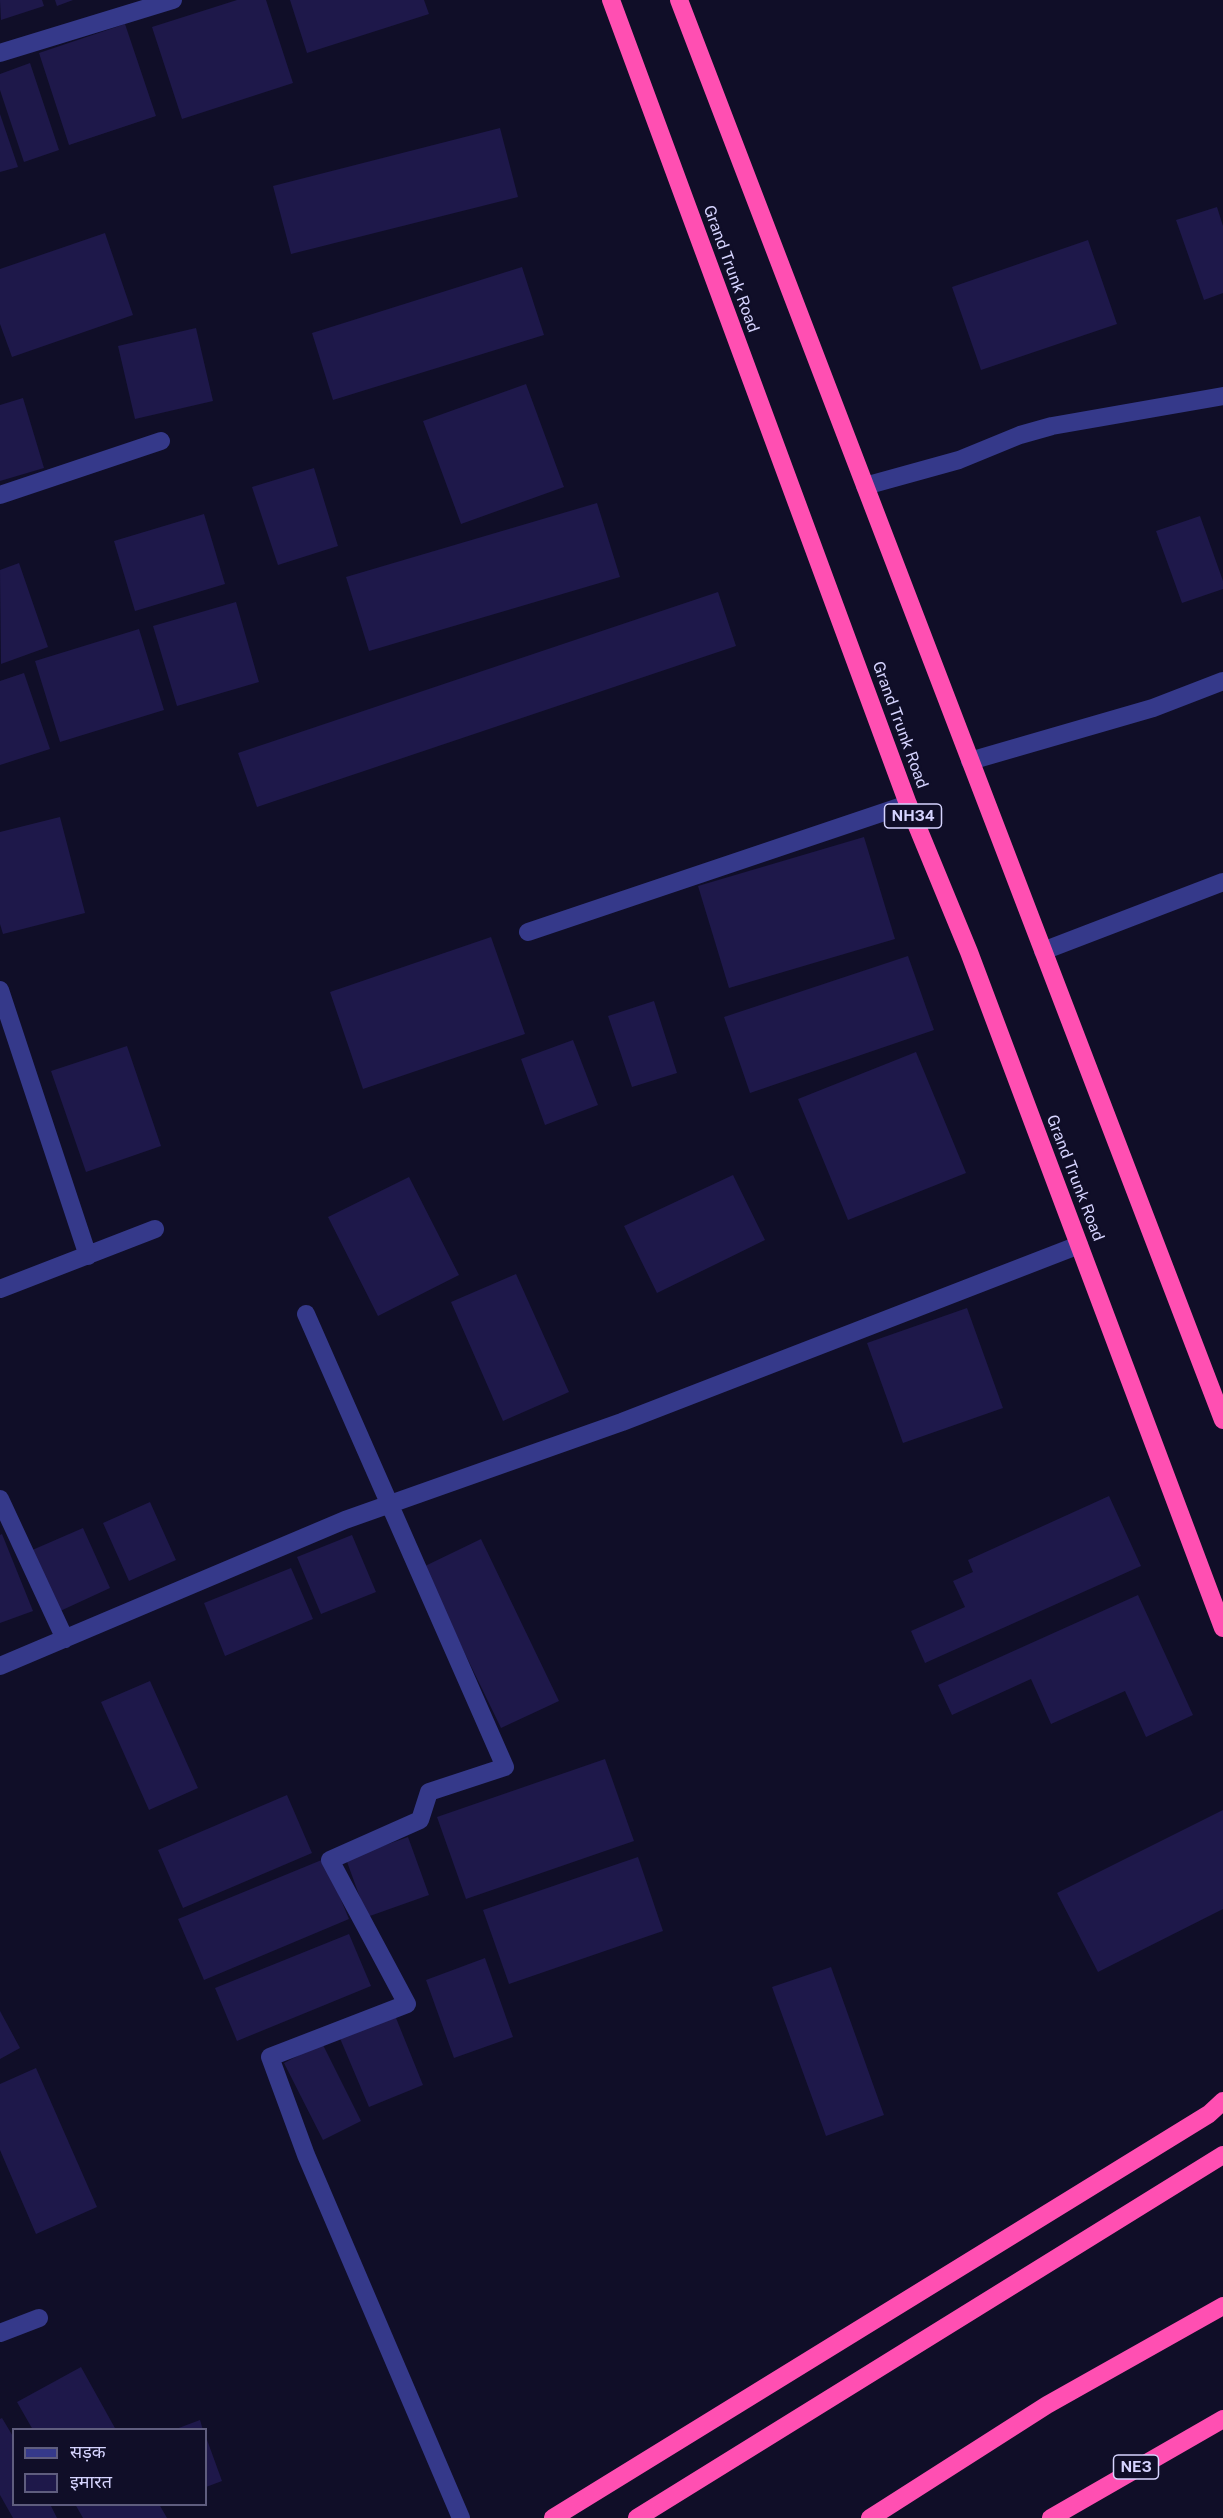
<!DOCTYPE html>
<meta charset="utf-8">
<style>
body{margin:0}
#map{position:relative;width:1223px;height:2518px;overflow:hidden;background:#100e28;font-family:"Public Sans","Noto Sans Devanagari",sans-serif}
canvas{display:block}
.legend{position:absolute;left:12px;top:2428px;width:195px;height:78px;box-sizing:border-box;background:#100e28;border:2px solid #5f5d7e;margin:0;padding:8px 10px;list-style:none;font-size:18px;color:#d6d4ff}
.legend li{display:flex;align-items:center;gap:12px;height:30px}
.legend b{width:30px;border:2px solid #5f5d7e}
</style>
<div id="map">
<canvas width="1223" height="2518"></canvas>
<ul class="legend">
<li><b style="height:8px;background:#35398a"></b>सड़क</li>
<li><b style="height:16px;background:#1e184a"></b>इमारत</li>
</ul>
</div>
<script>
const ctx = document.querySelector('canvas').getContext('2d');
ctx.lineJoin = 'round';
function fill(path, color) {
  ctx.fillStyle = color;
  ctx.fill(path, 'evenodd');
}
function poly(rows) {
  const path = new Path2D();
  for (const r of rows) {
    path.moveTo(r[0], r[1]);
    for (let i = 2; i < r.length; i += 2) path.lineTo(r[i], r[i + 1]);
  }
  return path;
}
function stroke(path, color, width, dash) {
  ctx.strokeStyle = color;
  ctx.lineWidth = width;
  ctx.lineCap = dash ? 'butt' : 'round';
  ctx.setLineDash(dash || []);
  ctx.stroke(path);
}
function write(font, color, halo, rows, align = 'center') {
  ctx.font = font + ' "Public Sans",sans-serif';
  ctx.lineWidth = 5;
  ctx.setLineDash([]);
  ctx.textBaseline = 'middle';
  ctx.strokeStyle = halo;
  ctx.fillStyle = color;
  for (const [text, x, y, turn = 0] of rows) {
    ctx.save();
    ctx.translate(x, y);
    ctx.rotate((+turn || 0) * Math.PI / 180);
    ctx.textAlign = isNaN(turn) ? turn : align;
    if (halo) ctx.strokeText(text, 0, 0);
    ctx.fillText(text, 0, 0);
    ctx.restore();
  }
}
const building = poly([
 [0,0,42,0,44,6,1,20],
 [55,0,73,0,57,6],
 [237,0,266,0,293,83,182,119,152,27],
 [290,0,424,0,429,14,307,53],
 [125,24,156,116,69,145,39,53],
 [30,63,59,150,24,162,0,90,0,74],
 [0,114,18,167,0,172],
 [500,128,518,197,291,254,273,186],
 [1217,207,1223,226,1223,293,1204,300,1176,220],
 [105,233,133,315,12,357,0,324,0,269],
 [1088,240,1117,324,981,370,952,287],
 [522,267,544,335,333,400,312,333],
 [196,328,213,401,135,419,118,346],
 [526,384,564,487,461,524,423,421],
 [23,398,44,468,0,481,0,405],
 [314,468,338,546,278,565,252,487],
 [597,503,620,577,369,651,346,577],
 [204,514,225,584,135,611,114,541],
 [1200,516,1223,581,1223,589,1182,603,1156,531],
 [19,563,48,647,1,664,0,570],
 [718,592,736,646,257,807,238,753],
 [236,602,259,682,177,706,153,626],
 [139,629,164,710,60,742,35,661],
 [24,673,50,749,0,765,0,681],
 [60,817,85,913,3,934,0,924,0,832],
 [864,837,895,939,729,988,698,886],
 [491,937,525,1034,363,1089,330,992],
 [908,956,934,1030,750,1093,724,1017],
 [654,1001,677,1073,632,1087,608,1016],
 [573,1040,598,1105,545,1125,521,1059],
 [127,1046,161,1146,86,1172,51,1071],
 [916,1052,966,1173,848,1220,798,1099],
 [733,1175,765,1240,657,1293,624,1226],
 [409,1177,459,1275,378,1316,328,1217],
 [516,1274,569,1392,503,1421,451,1302],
 [967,1308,1003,1408,903,1443,867,1343],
 [1109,1496,1141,1566,925,1663,911,1631,965,1607,953,1581,973,1572,968,1560],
 [150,1502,176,1560,129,1581,103,1523],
 [83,1528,110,1588,58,1612,30,1551],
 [2,1534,33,1611,0,1623,0,1535],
 [352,1535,376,1592,321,1614,297,1557],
 [481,1539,559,1701,501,1728,423,1567],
 [291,1568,313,1619,225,1656,204,1603],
 [1138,1595,1193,1715,1146,1737,1125,1691,1051,1724,1031,1679,952,1715,938,1685],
 [150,1681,198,1788,149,1810,101,1702],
 [605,1759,634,1841,466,1899,437,1817],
 [287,1795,312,1853,183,1908,158,1850],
 [1223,1810,1223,1909,1098,1972,1057,1893],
 [408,1837,429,1895,367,1917,346,1859],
 [638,1857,663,1931,509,1984,483,1910],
 [324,1859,349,1919,204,1980,178,1919],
 [349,1934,371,1986,237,2041,215,1988],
 [485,1958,513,2037,454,2058,426,1980],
 [831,1967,884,2115,826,2136,772,1987],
 [0,2011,20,2048,0,2059],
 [394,2013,423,2085,369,2107,339,2036],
 [322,2043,361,2121,323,2140,284,2063],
 [36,2068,97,2207,36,2234,0,2150,0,2084],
 [81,2367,116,2430,33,2430,17,2402],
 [2,2418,14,2438,14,2504,50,2504,57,2518,13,2518,0,2495,0,2419],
 [200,2420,203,2430,176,2430,176,2429],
 [206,2437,222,2481,206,2487],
 [75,2504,159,2504,167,2518,83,2518]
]);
const lane = poly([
 [865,486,959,460,1020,435,1052,426,1223,396],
 [970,761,1153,708,1223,681]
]);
const street = poly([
 [0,53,173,0],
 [0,495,161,441],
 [528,932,908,804],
 [1043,951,1223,882],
 [0,990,88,1256],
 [0,1289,155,1229],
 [306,1314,505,1767,429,1792,420,1820,330,1860,407,2004,270,2057,306,2155,461,2518],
 [0,1499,65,1639],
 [0,1666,345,1520,622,1422,1079,1245],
 [0,2333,39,2318]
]);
const highway = poly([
 [611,0,908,804,969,952,1223,1628],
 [679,0,1223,1420],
 [553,2518,1209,2114,1223,2101],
 [637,2518,1223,2155],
 [870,2518,1047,2405,1223,2306],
 [1051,2518,1223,2419]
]);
const shields = [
 [913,816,57],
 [1136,2467,45]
];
const shieldNames = [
 ["NH34",913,816],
 ["NE3",1136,2467]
];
const streetNames = [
 ["Grand Trunk Road",731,269,70],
 ["Grand Trunk Road",900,725,70],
 ["Grand Trunk Road",1075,1178,69]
];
fill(building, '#1e184a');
stroke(lane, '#35398a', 18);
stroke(street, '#35398a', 18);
stroke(highway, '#ff4fb2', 18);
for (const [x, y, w] of shields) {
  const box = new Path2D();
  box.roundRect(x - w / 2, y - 12, w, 24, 4.5);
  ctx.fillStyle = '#100e28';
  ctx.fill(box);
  stroke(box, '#d6d4ff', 1.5);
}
write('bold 15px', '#d6d4ff', null, shieldNames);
write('16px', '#d6d4ff', '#100e28', streetNames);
</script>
